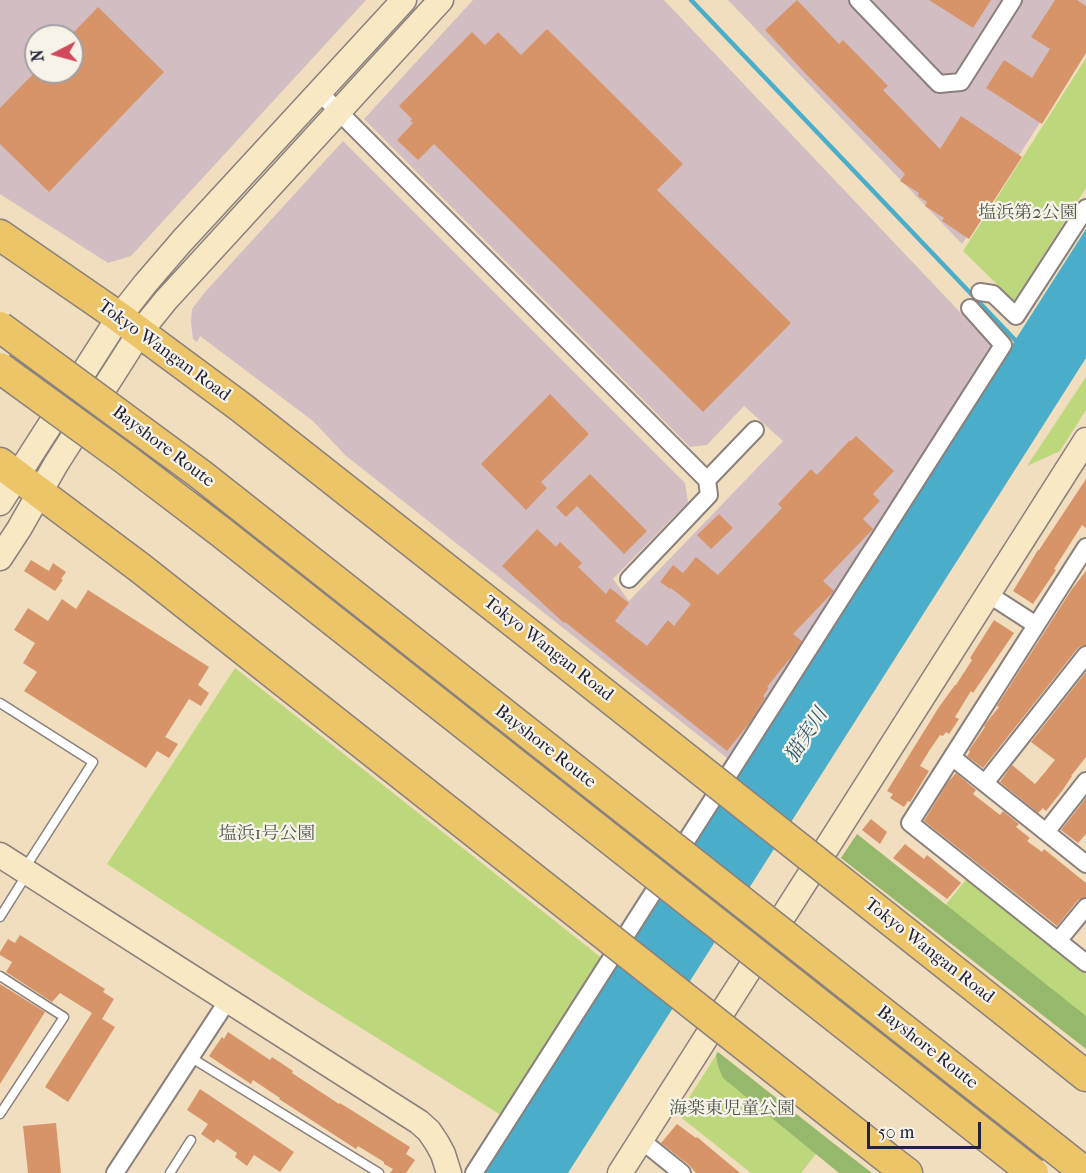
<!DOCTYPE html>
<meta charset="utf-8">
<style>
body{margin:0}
#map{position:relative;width:1086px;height:1173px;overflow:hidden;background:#f1debf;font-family:"IM FELL French Canon",serif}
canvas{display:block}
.north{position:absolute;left:24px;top:24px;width:60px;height:60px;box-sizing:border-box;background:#f7f3e8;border:2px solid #a29fa3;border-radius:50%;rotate:264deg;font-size:16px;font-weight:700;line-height:24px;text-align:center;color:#22223b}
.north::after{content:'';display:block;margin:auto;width:21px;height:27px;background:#d1495b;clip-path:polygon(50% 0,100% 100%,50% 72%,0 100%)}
.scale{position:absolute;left:867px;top:1122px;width:114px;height:27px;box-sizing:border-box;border:3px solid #22223b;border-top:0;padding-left:8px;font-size:18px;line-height:21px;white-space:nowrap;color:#22223b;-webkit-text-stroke:4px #f7f3e8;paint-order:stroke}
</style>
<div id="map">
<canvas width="1086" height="1173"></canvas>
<div class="north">N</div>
<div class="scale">50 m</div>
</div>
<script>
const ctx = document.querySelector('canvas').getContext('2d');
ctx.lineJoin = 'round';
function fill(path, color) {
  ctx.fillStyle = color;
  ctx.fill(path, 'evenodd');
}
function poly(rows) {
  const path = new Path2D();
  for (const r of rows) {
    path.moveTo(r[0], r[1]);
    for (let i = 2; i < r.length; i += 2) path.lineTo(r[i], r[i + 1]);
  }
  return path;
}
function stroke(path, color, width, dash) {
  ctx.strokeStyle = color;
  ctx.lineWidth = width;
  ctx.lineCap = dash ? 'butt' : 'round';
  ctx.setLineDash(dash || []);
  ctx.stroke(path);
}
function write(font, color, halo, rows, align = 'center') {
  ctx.font = font + ' "IM FELL French Canon","Noto Serif JP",serif';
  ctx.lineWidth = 4.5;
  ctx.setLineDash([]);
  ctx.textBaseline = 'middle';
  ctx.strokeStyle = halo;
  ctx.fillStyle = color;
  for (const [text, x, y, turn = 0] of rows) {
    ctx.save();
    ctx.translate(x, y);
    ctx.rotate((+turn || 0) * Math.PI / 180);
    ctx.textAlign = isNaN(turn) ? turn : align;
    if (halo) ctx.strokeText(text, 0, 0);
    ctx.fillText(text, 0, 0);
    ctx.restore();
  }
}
const industrial = poly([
 [0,0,366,0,131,256,108,263,0,194],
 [36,36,72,36,72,72,36,72],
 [473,0,664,0,994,348,727,767,723,764,727,758,345,455,313,421,200,336,197,342,193,339,191,323,192,309,205,292,343,141,685,483,688,502,613,579,629,601,783,441,744,406,707,445,690,447,364,119],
 [728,0,1086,0,1086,51,962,244]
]);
const green = poly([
 [1086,58,1086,188,1014,301,963,251],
 [1086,377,1086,410,1060,451,1027,466],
 [235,668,603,959,504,1117,308,995,107,864],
 [968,877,1086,971,1086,1040,931,923],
 [718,1052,828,1139,801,1173,751,1173,678,1115]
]);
const forest = poly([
 [857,834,1086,1016,1086,1049,841,858],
 [718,1052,828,1139,872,1173,839,1173,723,1078,718,1066,716,1055]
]);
const water = poly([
 [1086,229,1086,358,568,1173,484,1173]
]);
const stream = poly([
 [691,0,1018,343]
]);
const building = poly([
 [797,0,839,44,843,40,888,86,883,90,940,149,961,116,1022,157,969,239,942,221,944,218,925,206,927,202,918,196,919,193,900,181,905,174,804,72,765,30],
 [929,0,991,0,973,28],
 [1055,0,1077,0,1086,6,1086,53,1042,124,986,88,1004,60,1032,78,1050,49,1031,37],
 [98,7,164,72,49,192,0,144,0,108,35,72,72,72,72,34],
 [547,29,683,164,657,190,791,323,703,412,434,144,418,160,397,140,413,123,410,121,412,119,399,106,472,32,485,45,498,32,521,55],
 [550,394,589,434,541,482,547,488,526,510,481,464],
 [856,436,894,471,873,494,880,501,863,519,873,529,823,581,834,591,793,634,802,641,792,656,767,687,769,688,763,696,765,698,751,721,727,751,565,622,564,623,502,566,537,529,556,547,560,542,582,563,578,567,606,594,610,588,629,603,615,621,647,646,668,620,674,626,691,604,671,588,670,589,660,582,673,565,683,573,696,557,718,575,782,508,778,504,811,469,817,475,850,440,851,441],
 [590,474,647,531,624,554,577,506,566,517,556,507],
 [1086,479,1086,528,1082,525,1054,569,1056,570,1033,604,1013,591,1038,550,1039,550],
 [719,514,733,528,711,549,697,535],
 [31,560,49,571,53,563,66,572,61,579,63,580,55,591,24,571],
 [1086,571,1086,645,1082,646,1078,648,983,768,967,756,970,752,969,750,985,727,984,726,986,723,999,707,997,706,1072,589],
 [88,590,209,667,198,685,209,693,201,706,189,699,165,737,178,744,169,758,157,751,146,768,24,691,37,672,23,663,35,643,14,630,28,608,48,621,62,599,76,609],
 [994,620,1014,633,973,693,971,691,955,717,959,719,949,734,946,732,943,736,940,735,929,751,920,766,929,771,910,802,908,801,904,807,890,798,893,794,887,791,939,707,955,685,956,685,972,660,970,658],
 [1086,672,1086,757,1071,776,1072,776,1062,791,1046,811,1043,808,1038,813,1000,782,1012,765,1035,784,1055,760,1031,742],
 [956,773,976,790,973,794,1000,815,1003,811,1019,824,1016,827,1030,838,1027,841,1042,852,1044,849,1086,883,1086,897,1078,900,1057,926,924,821,948,782],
 [1086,798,1086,834,1078,843,1061,830],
 [871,819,887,832,880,844,862,830],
 [905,844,924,859,927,855,961,883,947,899,893,858],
 [20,935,105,989,103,992,114,999,102,1019,115,1027,68,1102,45,1087,92,1013,60,993,52,1002,6,972,12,962,0,955,0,952,8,939,15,943],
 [0,984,45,1012,0,1084],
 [228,1032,270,1060,272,1057,293,1071,292,1073,339,1104,340,1103,410,1147,406,1154,415,1160,406,1173,390,1173,393,1169,384,1164,384,1162,358,1146,356,1149,279,1099,280,1098,253,1080,251,1084,209,1056,222,1037,224,1039],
 [200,1089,294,1152,280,1172,254,1155,247,1166,235,1157,237,1153,217,1139,214,1143,201,1134,208,1124,187,1110],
 [56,1123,61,1173,28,1173,23,1126],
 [677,1124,696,1138,697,1137,740,1173,696,1173,689,1165,661,1143]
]);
const lane = poly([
 [0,703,93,762,25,868],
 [0,917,27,874],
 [0,976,64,1017,0,1114],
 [190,1057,379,1173],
 [170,1173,191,1140]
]);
const street = poly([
 [858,0,939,84,961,82,1013,0],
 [319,92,707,480],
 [980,292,993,294,1016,316,1086,208],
 [1086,547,910,823,1086,963],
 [629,579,709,495,707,480,755,430],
 [988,594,1036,625],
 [952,757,1086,864],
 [985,783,1086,655],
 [1046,832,1086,781],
 [1058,941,1086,907],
 [641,1140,682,1173],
 [115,1173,228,1000],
 [474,1173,1003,345,970,308]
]);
const secondary = poly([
 [0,503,119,317,145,284,182,241,404,0],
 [0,558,19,529,56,464,140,332,166,300,441,0],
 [0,855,419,1122,429,1131,437,1143,443,1154,449,1173],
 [620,1173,1086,440]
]);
const highway = poly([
 [0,235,119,317,242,408,534,638],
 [0,463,139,567,453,815],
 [1006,1012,1086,1076],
 [886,1157,907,1173]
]);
const highwayBridge = poly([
 [0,327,200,474,1086,1173],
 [0,368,125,459,221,532,1033,1173],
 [534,638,1006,1012],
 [453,815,886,1157]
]);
const parkNames = [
 ["塩浜第2公園",1028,214],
 ["塩浜1号公園",267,835],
 ["海楽東児童公園",732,1110]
];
const streetNames = [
 ["Tokyo Wangan Road",164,351,36],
 ["Bayshore Route",163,447,37],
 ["Tokyo Wangan Road",548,649,38],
 ["Bayshore Route",545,747,38],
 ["Tokyo Wangan Road",929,951,38],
 ["Bayshore Route",927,1048,38]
];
const waterNames = [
 ["猫実川",807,736,-57]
];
fill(industrial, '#d2bec2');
fill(green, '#bdd77c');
fill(forest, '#96b86c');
fill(water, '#4aaeca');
stroke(stream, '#4aaeca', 4.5);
fill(building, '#d79469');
stroke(lane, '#8a807d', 11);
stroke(street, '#8a807d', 20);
stroke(secondary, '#8a807d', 27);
stroke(highway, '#8a807d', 33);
stroke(lane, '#fff', 8);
stroke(street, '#fff', 16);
stroke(secondary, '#f8e8c3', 24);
stroke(highway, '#edc569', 30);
stroke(highwayBridge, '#8a807d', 33, []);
stroke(highwayBridge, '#edc569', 30);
write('18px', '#50584e', '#f7f3e8', parkNames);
write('18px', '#22223b', '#f7f3e8', streetNames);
write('italic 20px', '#325a74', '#f7f3e8', waterNames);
</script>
